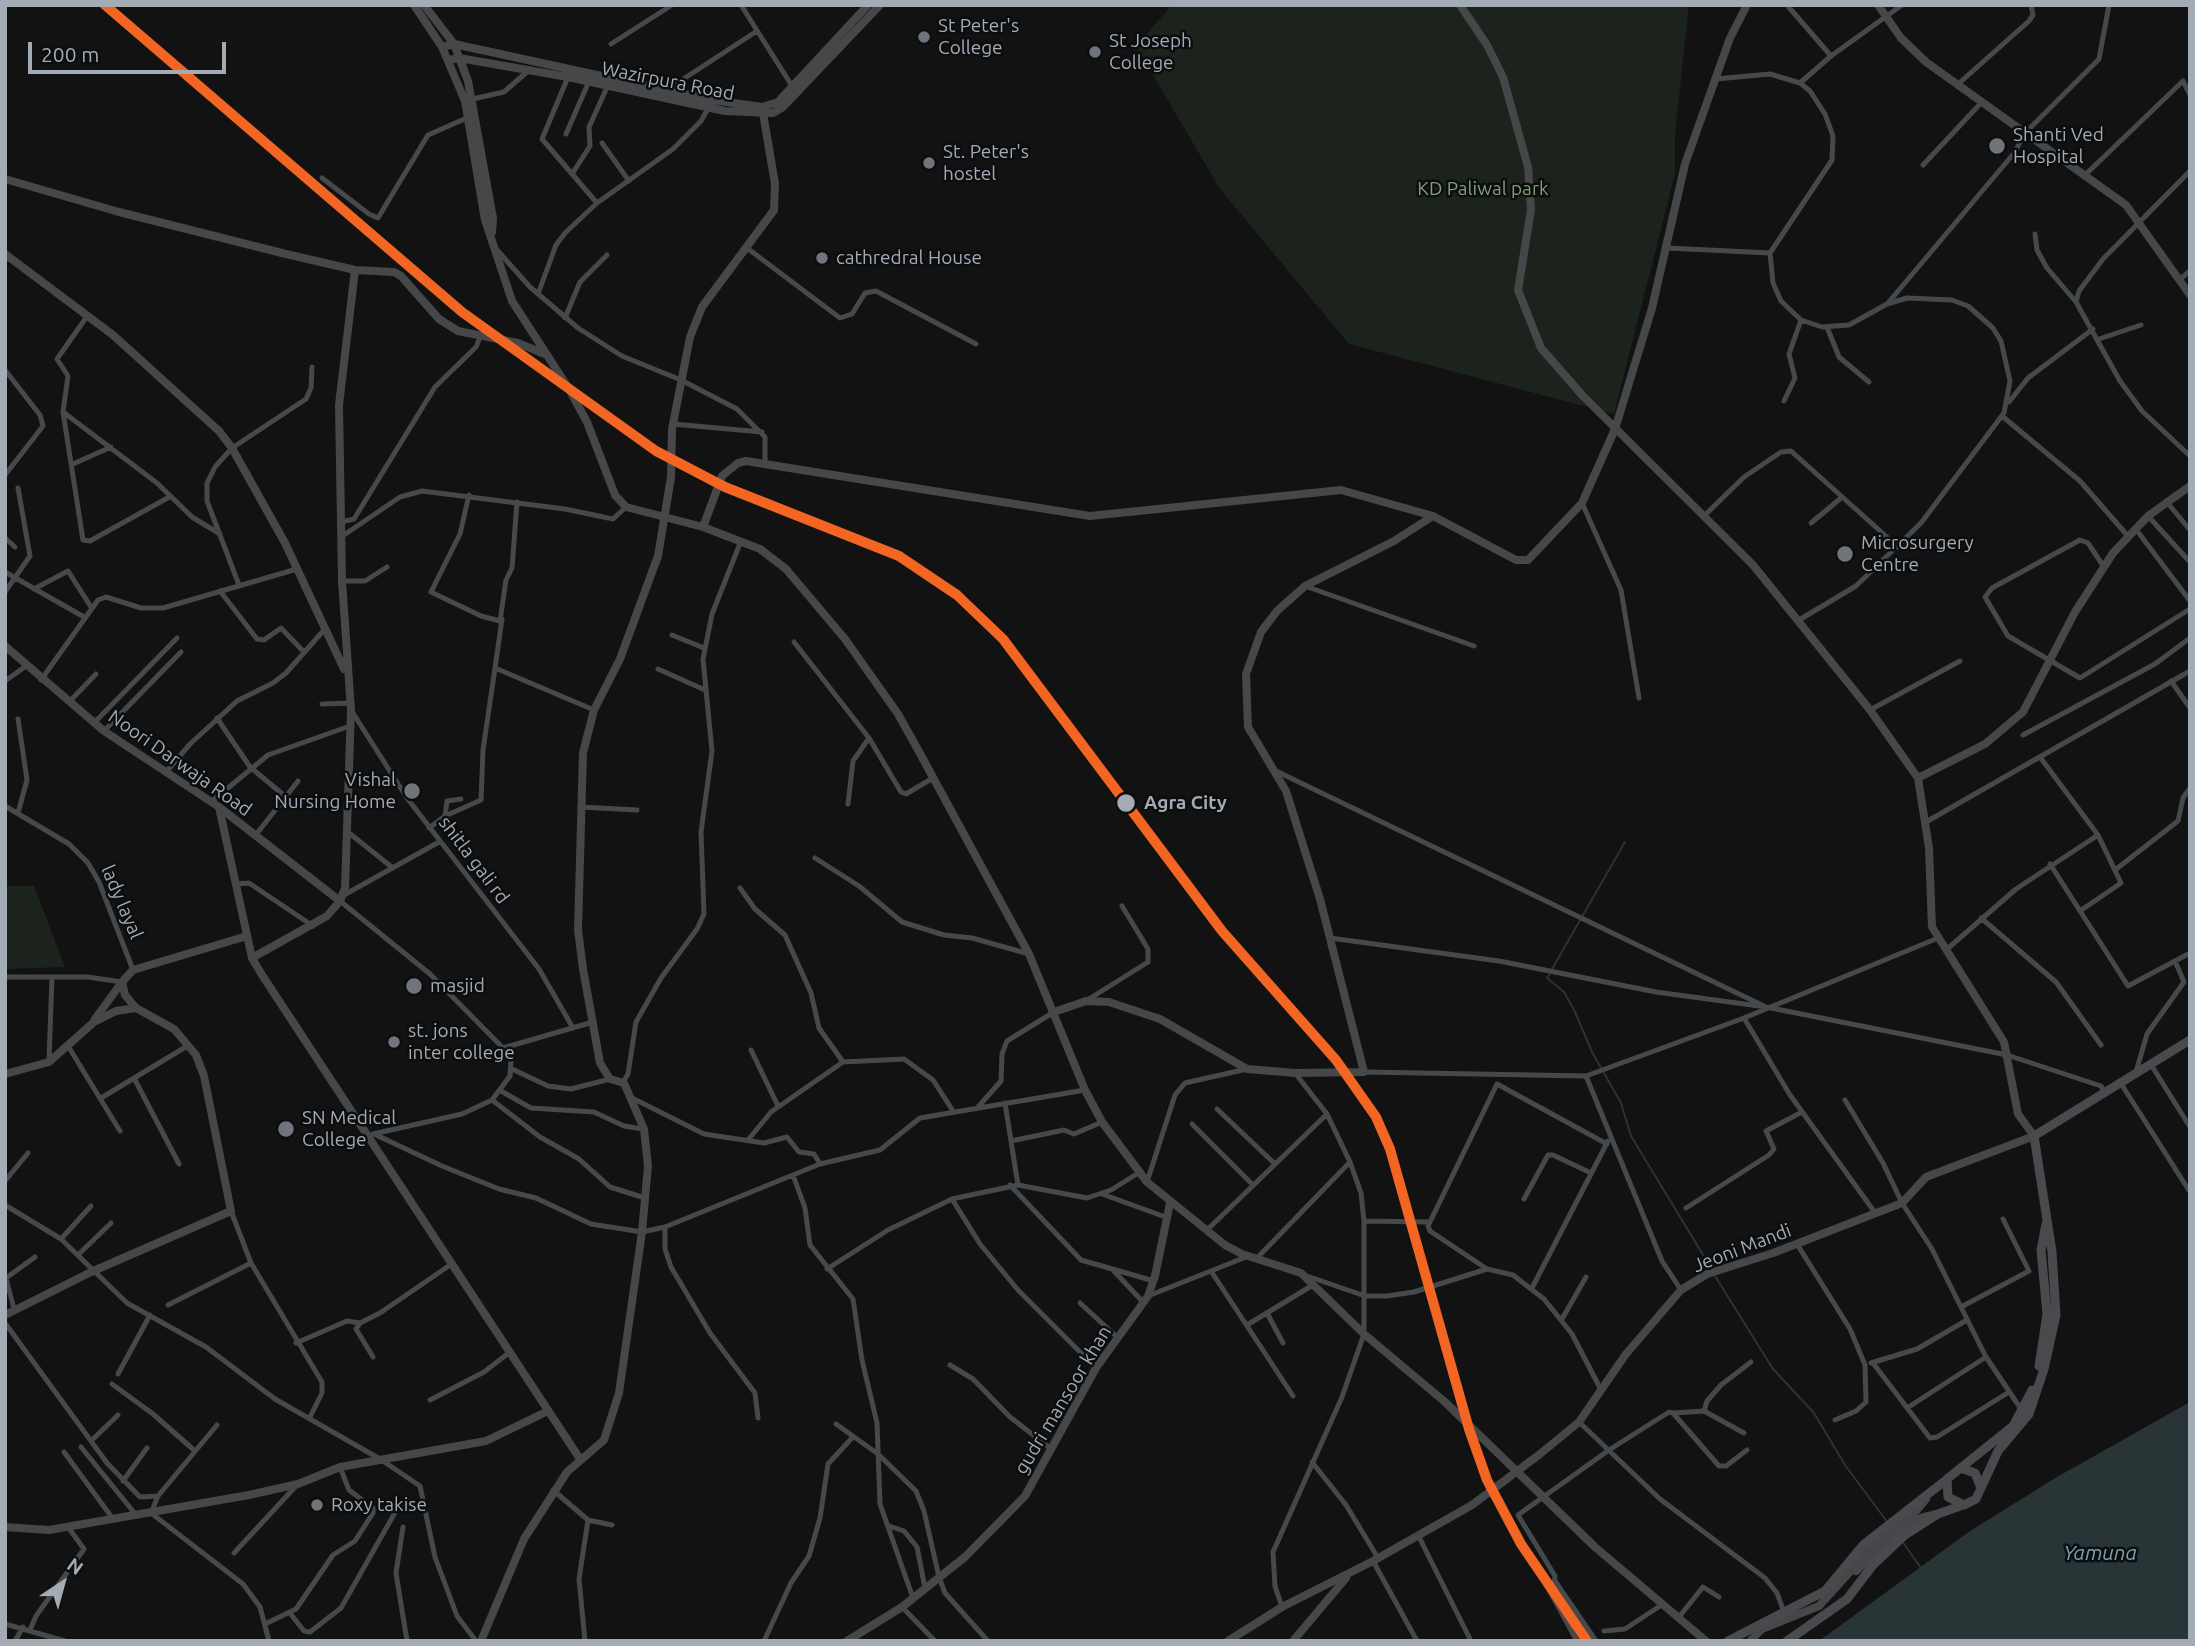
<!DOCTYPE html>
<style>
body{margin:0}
#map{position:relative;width:2195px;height:1646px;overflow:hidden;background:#121212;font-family:Ubuntu,sans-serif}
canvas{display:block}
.frame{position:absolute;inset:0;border:7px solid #a3abb4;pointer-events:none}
.north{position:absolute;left:28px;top:1548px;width:70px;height:70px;-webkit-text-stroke:5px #0c0d0e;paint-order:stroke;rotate:36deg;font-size:19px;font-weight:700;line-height:28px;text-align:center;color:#a3abb4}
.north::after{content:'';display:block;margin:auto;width:24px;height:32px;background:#a3abb4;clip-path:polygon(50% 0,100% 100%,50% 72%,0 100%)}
.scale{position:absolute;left:28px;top:42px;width:198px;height:32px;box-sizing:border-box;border:4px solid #a3abb4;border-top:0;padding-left:9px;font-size:21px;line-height:24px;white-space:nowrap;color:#a3abb4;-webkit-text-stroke:5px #0c0d0e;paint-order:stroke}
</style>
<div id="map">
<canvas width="2195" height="1646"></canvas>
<div class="frame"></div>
<div class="north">N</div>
<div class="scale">200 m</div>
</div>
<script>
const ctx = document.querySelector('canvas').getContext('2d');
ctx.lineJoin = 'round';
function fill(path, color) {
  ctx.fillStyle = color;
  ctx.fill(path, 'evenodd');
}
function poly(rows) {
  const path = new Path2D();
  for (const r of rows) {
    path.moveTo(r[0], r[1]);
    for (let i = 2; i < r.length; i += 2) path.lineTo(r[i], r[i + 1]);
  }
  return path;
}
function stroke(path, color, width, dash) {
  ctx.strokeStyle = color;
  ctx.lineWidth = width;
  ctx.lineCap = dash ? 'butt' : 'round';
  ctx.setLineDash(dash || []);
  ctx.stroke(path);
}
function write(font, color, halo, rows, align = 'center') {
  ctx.font = font + ' Ubuntu,sans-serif';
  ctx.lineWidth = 5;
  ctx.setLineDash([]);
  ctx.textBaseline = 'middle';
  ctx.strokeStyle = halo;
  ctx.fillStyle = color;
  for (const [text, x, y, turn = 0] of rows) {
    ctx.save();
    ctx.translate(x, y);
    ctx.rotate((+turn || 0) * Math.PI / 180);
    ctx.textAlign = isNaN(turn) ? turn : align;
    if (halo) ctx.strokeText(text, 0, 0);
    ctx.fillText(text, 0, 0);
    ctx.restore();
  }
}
const green = poly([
 [1172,5,1689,5,1675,134,1675,174,1614,414,1349,344,1220,189,1136,46],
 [5,886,34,886,65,967,5,969]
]);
const water = poly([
 [2190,1402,2190,1641,1819,1641,1970,1531,2057,1477]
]);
const stream = poly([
 [1552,969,1625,842],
 [1550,974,1547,978,1564,992,1575,1012,1592,1052,1621,1103,1631,1136,1711,1268],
 [1715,1276,1773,1369,1814,1413,1845,1465,1888,1523],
 [1902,1541,1921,1568]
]);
const street = poly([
 [741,5,792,86],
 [1787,5,1831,56,1800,83],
 [611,44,672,5],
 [1831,56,1902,5],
 [568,77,542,139,597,203],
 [1957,85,2029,21,2033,15,2031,5],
 [668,89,757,31],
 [468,100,504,92,528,71],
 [566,134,590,79],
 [602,143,629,181],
 [1923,165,1980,104],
 [2190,171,2103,259,2079,291,2076,302,2120,381,2142,411,2190,456],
 [572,174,590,146,589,127,609,83],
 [2085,175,2183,81,2190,95],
 [322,178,369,214,378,218,428,135,469,117],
 [2035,234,2037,250,2047,268,2076,302],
 [747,248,840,318,852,314,865,293,876,291,976,344],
 [1667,248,1770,253,1832,160,1833,136,1825,114,1810,91,1800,83,1770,74,1716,79],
 [497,250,530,287,578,328,622,356,681,380,737,409,765,437,765,462],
 [1770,253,1773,283,1781,301,1801,320,1822,327,1849,325,1887,304,1907,298,1952,300,1968,306,1993,328,2001,341,2010,381,2004,413,1921,523,1856,586,1799,620],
 [2179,280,2190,271],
 [538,294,556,245,565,233,597,203,673,149,701,121,710,105],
 [1888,303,2015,152,2024,134,2099,59,2109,5],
 [88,315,57,359,68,376,63,412,83,540,90,541,171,496],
 [565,318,580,282,607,255],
 [1827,327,1839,357,1869,382],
 [2099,339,2141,325],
 [5,370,40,415,43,426,5,475],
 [1784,401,1795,378,1789,354,1801,320],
 [2009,402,2028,378,2093,329],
 [63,412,157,483,192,517,220,534],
 [2002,416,2080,481,2127,535],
 [673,424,762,432],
 [73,464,111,447],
 [469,495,460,534,431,592,481,616,500,621,506,580,512,568,517,502],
 [2166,501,2190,530],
 [1582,503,1621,590,1639,698],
 [1705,515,1744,477,1781,452,1791,451,1898,547],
 [2148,516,2190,562],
 [341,522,354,519,435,387,476,347,481,335],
 [1811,523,1841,498],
 [2135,528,2190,601],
 [341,537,400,497,422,491,565,509,613,519,626,507],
 [5,538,15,547],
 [2104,567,2088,543,2080,540,1992,588,1985,597,2008,636,2080,678,2190,609],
 [5,572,84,617],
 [342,581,365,581,387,567],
 [239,585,207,501,207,483,215,467,232,448,306,399,311,388,312,367],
 [1305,586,1474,646],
 [34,589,68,571,91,607],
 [220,591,257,639,264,640,281,628,304,652],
 [5,592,30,556,18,488],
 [502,619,495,668,594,710],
 [672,635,704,648],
 [794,642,869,738,901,792,906,794,933,778],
 [658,669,705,690],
 [41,680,98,600,106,597,141,608,163,608,297,569],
 [5,681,26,666],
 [2171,681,2190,708],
 [69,702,96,674],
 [322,704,351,703],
 [351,710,407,798,539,969,573,1028],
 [1870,710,1960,661],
 [217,718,250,767,286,797],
 [94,723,177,638],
 [104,731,181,652],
 [2023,735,2155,664,2190,638],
 [1276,771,1766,1007,2007,1055,2101,1086,2104,1091],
 [166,772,190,744,237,701,273,683,286,673,324,630],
 [211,802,268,755,350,726],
 [848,804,853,761,869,738],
 [5,806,69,844,88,863,99,882,133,970],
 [580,807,637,810],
 [18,813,27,780,18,719],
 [445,816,481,800,483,750,495,668],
 [1926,822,2190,671],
 [429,828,445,816,447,801,461,799],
 [349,833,393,868],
 [255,836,298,781],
 [815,858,859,886,902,922,944,935,972,938,1029,954],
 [2050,864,2128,986,2190,953],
 [2115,870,2178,821,2183,798,2190,788],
 [235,884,249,883,313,926],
 [740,888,755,909,785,935,811,993,819,1028,843,1062],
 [344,895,439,842],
 [340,901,430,974,503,1048,593,1022],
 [2080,911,2121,883,2098,835],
 [1981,918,2056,982,2101,1045],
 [1330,938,1499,961,1656,992,1759,1006],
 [1946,950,2016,889,2098,835,2040,757],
 [5,977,88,977,122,982],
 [1089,999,1148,962,1148,949,1122,906],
 [1744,1018,1790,1095,1876,1214],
 [68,1046,120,1131],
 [751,1050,778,1106],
 [49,1061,52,977],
 [2150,1063,2190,1127],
 [512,1069,548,1086,571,1089,610,1079],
 [1364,1072,1586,1076,1744,1018,1938,938],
 [2136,1072,2147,1034,2184,982,2175,961],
 [1586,1076,1662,1261,1681,1290],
 [134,1078,179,1164],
 [623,1082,628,1074,636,1022,661,978,697,929,704,914,701,832,712,751,703,659,712,614,741,541],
 [2120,1082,2190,1192],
 [501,1091,531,1108,594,1112,624,1126,643,1129],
 [630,1097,704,1134,764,1143,787,1137,799,1152,814,1154,820,1164],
 [101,1098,189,1045],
 [492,1100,540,1137,579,1159,610,1187,645,1198],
 [1845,1100,1883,1163,1902,1203,1932,1249,1986,1357,2021,1409],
 [1005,1103,1018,1185],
 [978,1107,1001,1081,1002,1054,1007,1041,1054,1012],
 [1217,1109,1275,1164],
 [1192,1124,1253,1185],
 [373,1134,462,1114,492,1100,510,1076,512,1047],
 [374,1134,442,1166,499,1189,536,1198,591,1224,642,1232,665,1227,820,1164,880,1150,920,1118,1085,1090],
 [748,1140,771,1112,843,1062,904,1059,933,1080,953,1111],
 [1011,1141,1064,1130,1074,1134,1102,1122],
 [793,1175,805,1208,810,1245,853,1299,862,1360,877,1423,880,1504,913,1598],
 [5,1181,28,1153],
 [1147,1182,1175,1095,1185,1083,1247,1069],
 [1010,1185,1081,1260,1154,1281],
 [1102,1194,1168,1218],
 [952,1199,980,1244,1018,1290,1096,1368],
 [1524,1199,1548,1155,1553,1155,1591,1173],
 [5,1205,61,1239,127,1303,206,1347,275,1399,380,1459,420,1486,435,1557,457,1616,476,1641],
 [1686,1208,1769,1155,1774,1149,1766,1131,1802,1112],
 [231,1211,251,1263,322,1382,322,1393,310,1417],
 [1364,1221,1429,1222],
 [665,1227,665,1249,671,1267,710,1333,755,1393,758,1418],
 [1206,1231,1327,1114],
 [61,1239,91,1206],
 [1797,1244,1850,1329,1865,1365,1866,1402,1856,1411,1835,1420],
 [79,1254,111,1223],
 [1258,1257,1350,1162],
 [827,1269,888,1230,952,1199,1018,1185,1087,1198,1111,1190,1140,1172],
 [1112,1269,1143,1302],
 [1211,1271,1293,1396],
 [1307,1276,1365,1296,1387,1296,1414,1292,1487,1269],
 [1532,1288,1608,1141],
 [1148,1296,1246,1257],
 [1080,1303,1117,1337],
 [168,1305,251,1263],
 [1961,1307,2029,1271,2003,1219],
 [14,1309,6,1278,35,1257],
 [1267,1313,1283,1343],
 [1562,1319,1586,1277],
 [5,1323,107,1463,140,1497,158,1496],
 [360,1323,356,1329,373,1357],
 [1247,1325,1313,1285],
 [296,1343,347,1321,360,1323,380,1313,453,1263],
 [1871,1363,1917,1349,1967,1320],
 [1873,1363,1930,1438,1937,1437,2009,1392],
 [950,1365,973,1379,1010,1417,1050,1448],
 [118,1374,150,1315],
 [112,1384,153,1414,195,1451],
 [1600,1388,1572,1334,1544,1299,1513,1275,1487,1269,1430,1231,1428,1226,1497,1084,1607,1144],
 [430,1400,484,1372,510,1352],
 [1907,1408,1986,1357],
 [1704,1411,1707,1401,1721,1385,1751,1362],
 [1673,1413,1704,1411,1744,1433],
 [1579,1422,1660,1499,1765,1578,1777,1593,1784,1612],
 [836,1424,878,1454,916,1491,924,1511,939,1577,945,1593,988,1641],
 [217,1425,158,1496,151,1513,243,1584,260,1607,269,1641],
 [91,1441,118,1415],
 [81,1447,136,1515],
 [64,1452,113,1519],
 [1312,1462,1346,1505,1378,1558],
 [123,1481,147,1448],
 [553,1490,588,1520,612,1525],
 [889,1526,904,1531,917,1547,925,1588],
 [403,1527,396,1573,407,1641],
 [1418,1535,1470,1639],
 [234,1553,296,1486],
 [1373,1561,1417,1641],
 [1555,1581,1596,1641],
 [1554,1583,1555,1576,1518,1515,1609,1450,1669,1412,1673,1413,1719,1466,1726,1466,1747,1450],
 [1548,1588,1577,1641],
 [902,1607,935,1641],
 [1282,1607,1275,1586,1273,1552,1342,1397,1364,1334,1364,1221,1361,1193,1350,1162,1327,1114,1295,1073],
 [290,1613,304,1631,310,1632,341,1608,401,1502],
 [1679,1617,1703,1587,1719,1597],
 [267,1623,296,1609,333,1555,355,1541,373,1513,373,1508,349,1490,340,1467],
 [5,1624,65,1641],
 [30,1630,36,1616,84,1549,68,1527],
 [1604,1631,1625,1629,1663,1604],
 [15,1641,23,1627],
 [585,1641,579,1579,588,1520],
 [764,1641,791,1583,809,1556,820,1518,828,1464,852,1438]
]);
const secondary = poly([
 [414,5,442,47,465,101,485,220,512,301,569,389,587,422,615,495,626,507,703,527,760,549,786,569,845,639,898,714,917,748,1029,954,1085,1090,1102,1122,1147,1182,1225,1245,1242,1254,1301,1273,1364,1334,1445,1402,1595,1547,1706,1641],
 [424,5,454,44,468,81,493,218,492,232],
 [1878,5,1901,38,1926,62,2126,205,2190,295],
 [442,47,454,44,712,100,762,107,778,102,868,5],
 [449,60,459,58,568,77,725,111,773,113,783,107,880,5],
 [5,179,119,212,286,254,355,270,394,272,401,276,439,319,458,331,518,343,547,355],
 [5,254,113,335,219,431,232,448,285,543,344,669],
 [703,527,722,476,738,463,746,461,1090,516,1341,490,1433,516,1516,560,1528,560,1582,503,1615,429,1652,308,1685,164,1730,38,1747,5],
 [5,646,104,731,219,807,340,901],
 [1918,778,1985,744,2023,712,2075,612,2113,553,2148,516,2190,486],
 [219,807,252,958,262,975,580,1459],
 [252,958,327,916,340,901,345,888,351,710,342,581,339,405,355,270],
 [1054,1012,1086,1001,1109,1002,1160,1019,1247,1069,1295,1073,1364,1072,1320,899,1286,791,1248,727,1246,674,1261,632,1277,611,1305,586,1394,541,1433,516],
 [95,1019,122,982],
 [5,1074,49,1062,94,1022,116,1011,136,1008],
 [5,1315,91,1272,231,1211,204,1076,196,1055,174,1029,136,1008,125,995,122,982,133,970,247,936],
 [5,1527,49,1530,249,1495,298,1484,340,1467,486,1441,548,1411],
 [1856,1571,1901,1529,1920,1518,1935,1514],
 [481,1641,524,1539,567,1472,604,1440,619,1393,642,1232,648,1166,644,1129,624,1083,610,1079,600,1063,583,969,578,930,583,753,594,710,620,659,658,556,671,477,672,429,690,337,702,307,774,210,775,184,762,107],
 [847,1641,902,1607,965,1557,1025,1496,1096,1368,1148,1296,1155,1276,1170,1203],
 [1228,1641,1282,1607,1373,1561,1472,1505,1540,1454,1579,1422,1626,1354,1681,1290,1707,1274,1773,1253,1902,1203,1926,1177,2034,1136,2018,1114,2004,1042,1932,927,1929,848,1918,778,1870,710,1753,565,1582,395,1541,348,1518,290,1531,210,1528,167,1503,77,1487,45,1460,5],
 [1293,1641,1346,1578],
 [1750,1641,1762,1629,1819,1606,1885,1533,1917,1510,1926,1499]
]);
const primary = poly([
 [2039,1366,2047,1314,2041,1250,2046,1224],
 [1963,1469,1975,1473,1981,1488,1976,1499,1964,1505,1948,1497,1947,1479,2013,1426,2032,1390],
 [1981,1488,1998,1451,2029,1414,2044,1369,2056,1315,2052,1252,2034,1136,2190,1040],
 [1728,1641,1825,1591,1863,1545,1946,1480],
 [1787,1641,1847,1599,1873,1565,1905,1535,1938,1514,1963,1505]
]);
const rail1 = poly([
 [105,5,462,312,656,451,725,487,899,556,957,595,1003,639,1222,931,1336,1060,1376,1117,1390,1149,1469,1429,1487,1480,1521,1544,1587,1641]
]);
const markers = [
 [924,37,7,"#70757b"],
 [1095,52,7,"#70757b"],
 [1997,146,9,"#70757b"],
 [929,163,7,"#70757b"],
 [822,258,7,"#70757b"],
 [1845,554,9,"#70757b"],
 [412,791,9,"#70757b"],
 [1126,803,10,"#a3abb4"],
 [414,986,9,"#70757b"],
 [394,1042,7,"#70757b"],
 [286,1129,9,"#70757b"],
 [317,1505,7,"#70757b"]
];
const poiNames = [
 ["St Peter's",938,26],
 ["College",938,48],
 ["St Joseph",1109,41],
 ["College",1109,63],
 ["Shanti Ved",2013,135],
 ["Hospital",2013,157],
 ["St. Peter's",943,152],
 ["hostel",943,174],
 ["cathredral House",836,258],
 ["Microsurgery",1861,543],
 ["Centre",1861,565],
 ["Vishal",396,780,"right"],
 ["Nursing Home",396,802,"right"],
 ["masjid",430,986],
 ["st. jons",408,1031],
 ["inter college",408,1053],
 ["SN Medical",302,1118],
 ["College",302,1140],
 ["Roxy takise",331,1505]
];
const streetNames = [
 ["Wazirpura Road",668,81,11],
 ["Noori Darwaja Road",180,763,35],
 ["shitla gali rd",474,860,53],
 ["lady layal",122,902,67],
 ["Jeoni Mandi",1742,1248,-21],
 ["gudri mansoor khan",1063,1400,-59]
];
const parkNames = [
 ["KD Paliwal park",1483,189]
];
const stopNames = [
 ["Agra City",1144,803]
];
const waterNames = [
 ["Yamuna",2100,1553]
];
fill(green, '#1c231c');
fill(water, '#293437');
stroke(stream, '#293437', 2);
stroke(street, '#46494b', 5);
stroke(secondary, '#454749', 8);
stroke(primary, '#484a4d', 9);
stroke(rail1, '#f26522', 10);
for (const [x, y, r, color] of markers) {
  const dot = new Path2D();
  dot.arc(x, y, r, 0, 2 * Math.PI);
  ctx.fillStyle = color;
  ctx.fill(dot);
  stroke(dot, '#0c0d0e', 2.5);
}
write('19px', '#a3abb4', '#0c0d0e', poiNames, 'left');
write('19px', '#a3abb4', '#0c0d0e', streetNames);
write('19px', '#7e9f79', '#0c0d0e', parkNames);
write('bold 19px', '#a3abb4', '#0c0d0e', stopNames, 'left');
write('italic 21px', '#79a0af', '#0c0d0e', waterNames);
</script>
